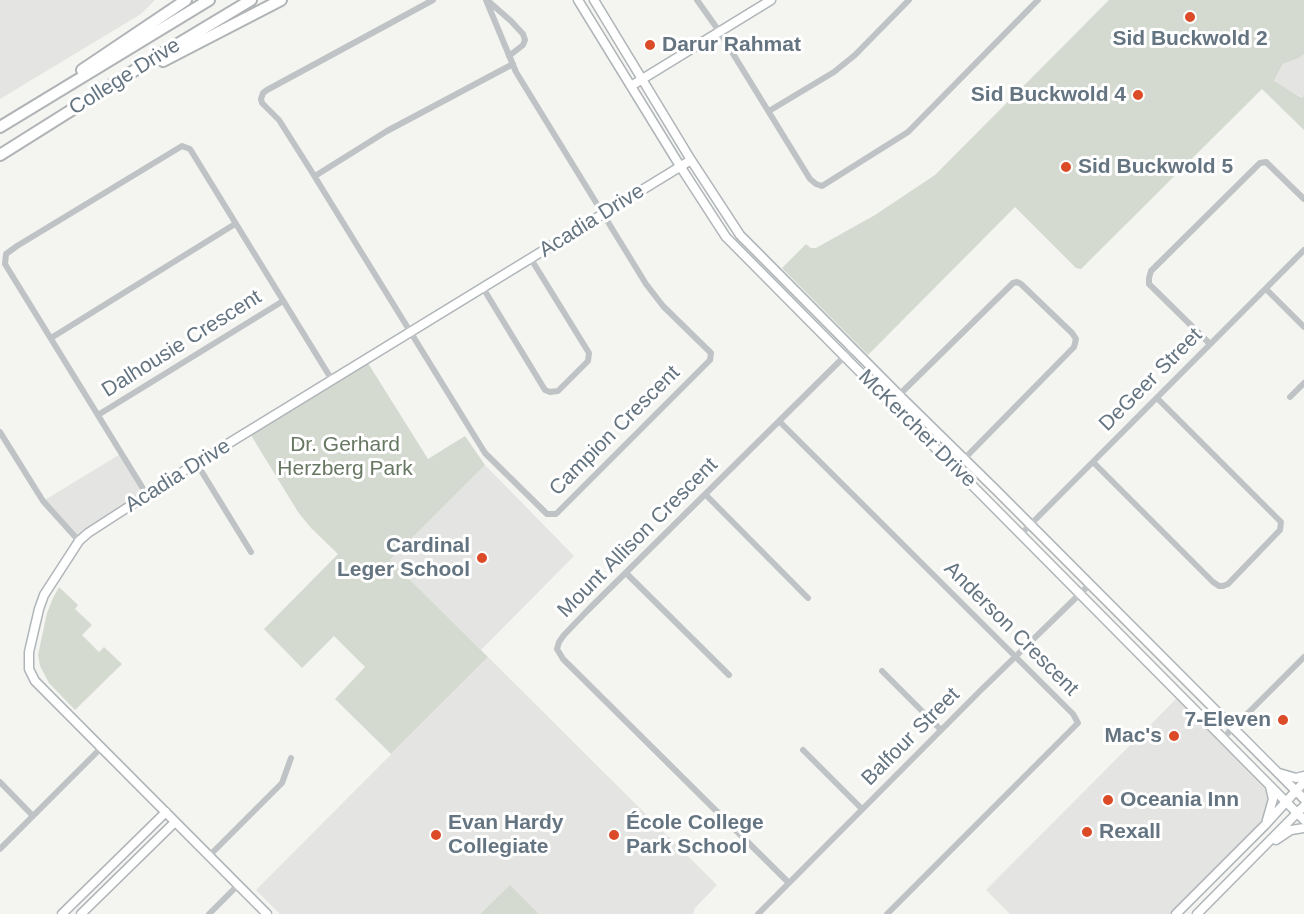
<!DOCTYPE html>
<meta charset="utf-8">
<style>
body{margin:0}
canvas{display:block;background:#f4f4f0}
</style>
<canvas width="1304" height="914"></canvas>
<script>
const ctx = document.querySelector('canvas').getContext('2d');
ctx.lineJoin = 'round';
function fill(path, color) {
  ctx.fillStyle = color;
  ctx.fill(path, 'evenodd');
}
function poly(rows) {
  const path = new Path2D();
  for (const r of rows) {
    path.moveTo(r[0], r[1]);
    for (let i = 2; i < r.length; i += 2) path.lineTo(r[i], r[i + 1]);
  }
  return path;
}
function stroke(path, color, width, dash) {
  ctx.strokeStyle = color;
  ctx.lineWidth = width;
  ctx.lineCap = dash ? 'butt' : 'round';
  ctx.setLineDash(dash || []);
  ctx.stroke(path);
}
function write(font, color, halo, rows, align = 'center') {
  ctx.font = font + ' Arial,sans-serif';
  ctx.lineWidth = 6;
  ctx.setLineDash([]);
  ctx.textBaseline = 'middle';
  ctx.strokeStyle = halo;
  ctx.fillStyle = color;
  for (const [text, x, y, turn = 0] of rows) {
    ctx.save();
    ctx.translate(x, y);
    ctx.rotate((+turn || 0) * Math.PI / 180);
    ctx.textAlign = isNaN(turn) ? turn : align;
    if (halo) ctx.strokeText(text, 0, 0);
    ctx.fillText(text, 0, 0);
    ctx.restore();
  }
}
const built = poly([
 [0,0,155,0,141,14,0,99],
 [1304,54,1304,100,1300,96,1274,82,1283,64,1299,58],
 [122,453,147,495,79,541,43,501],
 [485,465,574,556,481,650,390,560],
 [488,657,717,885,695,908,693,914,539,914,510,886,480,914,280,914,256,890],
 [1180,695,1270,785,1273,799,1265,825,1176,914,1010,914,986,890]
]);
const green = poly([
 [1109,0,1304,0,1304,54,1299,58,1283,64,1274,81,1302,98,1304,96,1304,130,1262,89,1081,269,1076,268,1015,207,868,355,782,268,806,244,811,248,816,248,875,215,935,175],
 [366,360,428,459,465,436,485,465,390,560,488,657,391,754,335,699,365,667,334,636,302,668,264,629,338,554,311,528,298,512,249,432],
 [59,587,78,605,75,609,92,625,82,635,99,652,104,647,122,664,75,710,49,683,40,666,38,655,47,613,53,598],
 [510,885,539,914,480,914]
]);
const street = poly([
 [433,0,267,90,263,93,261,99,262,103,279,120,310,169,485,453,547,514,556,514,710,360,711,353,663,306,646,284,516,72,486,0],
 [487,0,511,21,523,34,525,40,523,45,509,56],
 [697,0,719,31,810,179,816,184,822,186,908,132,1038,0],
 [769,111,834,72,855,55,909,0],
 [315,176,387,131,513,64],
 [483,288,545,390,550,392,558,391,588,361,589,353,531,259],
 [1266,289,1304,327],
 [51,338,235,224],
 [1210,344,1149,284,1149,278,1151,271,1260,163,1266,162,1304,199],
 [899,395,1013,283,1017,282,1021,284,1072,333,1076,339,1074,347,964,459],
 [1290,397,1304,383],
 [98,415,283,301],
 [779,421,1073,714,1078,723,887,914],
 [0,432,43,501,79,541],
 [1093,462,1213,582,1219,586,1223,586,1228,584,1280,530,1281,522,1157,398],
 [197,464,251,552],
 [147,495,5,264,6,254,17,246,182,146,190,149,332,380],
 [706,495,808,598],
 [1021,534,1304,250],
 [626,573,729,675],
 [882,671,941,730],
 [1223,738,1304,657],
 [803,750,862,809],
 [0,782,33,816],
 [0,849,101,748],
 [209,856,282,783,291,758],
 [789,883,563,659,557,649,559,642,564,635,587,611,853,348],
 [209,914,238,885],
 [758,914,979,692,1089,585]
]);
const secondary = poly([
 [578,0,680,166,726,237,1304,820],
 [594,0,691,160,740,235,899,395,996,490,1304,799],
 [631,86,771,0],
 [1279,773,1296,778,1304,776],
 [1267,820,1273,799,1270,786],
 [1276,840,1291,830,1304,828],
 [62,914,166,812],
 [81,914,175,822],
 [267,914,35,681,29,669,29,652,39,609,44,595,79,541,88,533,190,467,691,160],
 [1176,914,1265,825,1304,782],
 [1197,914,1304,806]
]);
const highway = poly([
 [163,61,281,0],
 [82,70,186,0],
 [0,127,209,0],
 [0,155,148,62,251,0]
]);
const markers = [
 [1190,17,6,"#dc4b27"],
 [650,45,6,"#dc4b27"],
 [1138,95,6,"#dc4b27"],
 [1066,167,6,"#dc4b27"],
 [482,558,6,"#dc4b27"],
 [1283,720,6,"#dc4b27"],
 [1174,736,6,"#dc4b27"],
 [1108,800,6,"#dc4b27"],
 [1087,832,6,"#dc4b27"],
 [436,835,6,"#dc4b27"],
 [614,835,6,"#dc4b27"]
];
const poiNames = [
 ["Sid Buckwold 2",1190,39,"center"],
 ["Darur Rahmat",662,45],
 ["Sid Buckwold 4",1126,95,"right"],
 ["Sid Buckwold 5",1078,167],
 ["Cardinal",470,546,"right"],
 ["Leger School",470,570,"right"],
 ["7-Eleven",1271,720,"right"],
 ["Mac's",1162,736,"right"],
 ["Oceania Inn",1120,800],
 ["Evan Hardy",448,823],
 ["Collegiate",448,847],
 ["École College",626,823],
 ["Park School",626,847],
 ["Rexall",1099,832]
];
const streetNames = [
 ["College Drive",125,77,-32],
 ["Acadia Drive",592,221,-32],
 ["Dalhousie Crescent",182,344,-32],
 ["DeGeer Street",1151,380,-45],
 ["McKercher Drive",917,429,45],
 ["Campion Crescent",615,431,-45],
 ["Acadia Drive",178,476,-32],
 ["Mount Allison Crescent",638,538,-45],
 ["Anderson Crescent",1011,629,45],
 ["Balfour Street",911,737,-45]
];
const parkNames = [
 ["Dr. Gerhard",345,445],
 ["Herzberg Park",345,469]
];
fill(built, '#e4e5e3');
fill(green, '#d5dad1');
stroke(secondary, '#afb5b9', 11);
stroke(highway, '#b0b4b7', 14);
stroke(street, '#bfc3c6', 6);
stroke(secondary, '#fff', 8);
stroke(highway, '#fff', 10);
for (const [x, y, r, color] of markers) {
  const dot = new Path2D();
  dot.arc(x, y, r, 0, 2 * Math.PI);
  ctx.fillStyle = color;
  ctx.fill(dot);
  stroke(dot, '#fff', 2);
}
write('bold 21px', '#647480', '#fff', poiNames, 'left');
write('21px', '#647480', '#fff', streetNames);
write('21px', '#677762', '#fff', parkNames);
</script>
